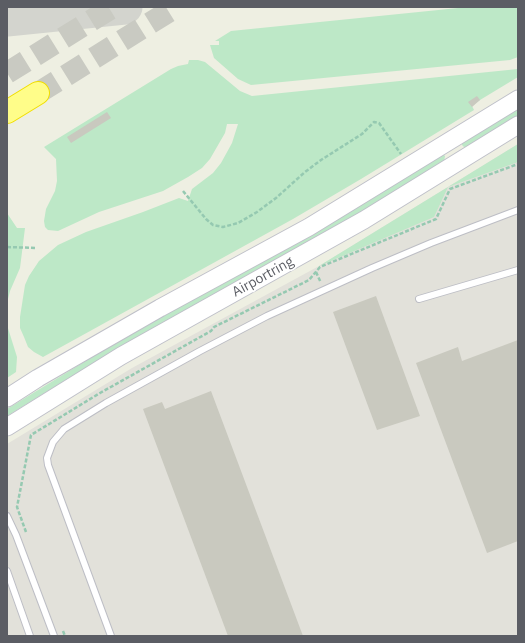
<!DOCTYPE html>
<style>
body{margin:0}
#map{position:relative;width:525px;height:643px;overflow:hidden;background:#eeefe2;font-family:"IBM Plex Sans",sans-serif}
canvas{display:block}
.frame{position:absolute;inset:0;border:8px solid #5b5d64;pointer-events:none}
</style>
<div id="map">
<canvas width="525" height="643"></canvas>
<div class="frame"></div>
</div>
<script>
const ctx = document.querySelector('canvas').getContext('2d');
ctx.lineJoin = 'round';
function fill(path, color) {
  ctx.fillStyle = color;
  ctx.fill(path, 'evenodd');
}
function poly(rows) {
  const path = new Path2D();
  for (const r of rows) {
    path.moveTo(r[0], r[1]);
    for (let i = 2; i < r.length; i += 2) path.lineTo(r[i], r[i + 1]);
  }
  return path;
}
function stroke(path, color, width, dash) {
  ctx.strokeStyle = color;
  ctx.lineWidth = width;
  ctx.lineCap = dash ? 'butt' : 'round';
  ctx.setLineDash(dash || []);
  ctx.stroke(path);
}
function write(font, color, halo, rows, align = 'center') {
  ctx.font = font + ' "IBM Plex Sans",sans-serif';
  ctx.lineWidth = 3.5;
  ctx.setLineDash([]);
  ctx.textBaseline = 'middle';
  ctx.strokeStyle = halo;
  ctx.fillStyle = color;
  for (const [text, x, y, turn = 0] of rows) {
    ctx.save();
    ctx.translate(x, y);
    ctx.rotate((+turn || 0) * Math.PI / 180);
    ctx.textAlign = isNaN(turn) ? turn : align;
    if (halo) ctx.strokeText(text, 0, 0);
    ctx.fillText(text, 0, 0);
    ctx.restore();
  }
}
const industrial = poly([
 [518,144,518,636,7,636,7,444,132,368,319,266]
]);
const green = poly([
 [468,7,518,7,518,57,510,60,251,85,238,79,214,58,210,45,219,45,219,41,215,41,231,31],
 [189,60,198,60,205,62,240,91,252,96,518,69,518,77,480,100,472,106,474,110,361,179,293,219,43,357,34,352,28,347,24,337,20,328,20,317,25,285,29,276,39,261,58,245,86,232,143,212,179,198,188,201,192,189,213,173,221,163,232,143,238,124,227,124,225,133,210,159,202,168,188,177,163,191,99,212,58,231,48,230,45,227,44,221,46,209,55,191,57,181,56,159,44,147,171,69,178,66,188,64],
 [518,105,518,116,470,146,464,147,462,145,462,141],
 [518,144,518,162,448,187,434,217,319,266],
 [443,154,445,156,444,162,298,250,123,345,7,416,7,409,120,340],
 [7,213,17,228,25,228,20,268,10,291,7,303],
 [7,325,17,357,16,372,7,378]
]);
const taxiway = poly([
 [7,19,125,7]
]);
const building = poly([
 [477,96,480,100,472,107,468,102],
 [107,112,111,118,71,143,67,137],
 [376,296,420,416,377,430,333,312],
 [518,340,518,541,487,553,416,363,458,347,462,361],
 [211,391,303,636,228,636,143,409,162,402,165,409]
]);
const highwayTunnel = poly([
 [7,73,113,7],
 [38,93,176,7]
]);
const path = poly([
 [183,191,206,219,213,225,223,227,238,223,257,212,276,198,305,172,321,160,362,134,374,122,379,123,401,154],
 [7,247,37,248],
 [316,272,321,283],
 [26,532,17,507,31,435,100,393,211,331,214,327,309,280,320,267,436,219,450,189,518,164],
 [63,631,65,636]
]);
const lane = poly([
 [419,299,518,270],
 [7,516,16,535,54,636],
 [7,571,30,636],
 [111,636,48,465,47,458,53,442,64,429,106,403,200,351,267,316,372,268,431,243,518,210]
]);
const secondary = poly([
 [7,398,38,378,160,308,309,227,518,99],
 [7,427,121,356,364,220,518,125]
]);
const highway = poly([
 [7,112,38,93]
]);
const streetNames = [
 ["Airportring",263,277,-29]
];
fill(industrial, '#e2e1da');
fill(green, '#bde8c7');
stroke(taxiway, '#d3d4ce', 35);
fill(building, '#c9c9bf');
stroke(highwayTunnel, '#c9cac2', 22, [22, 11]);
stroke(lane, '#bdbec5', 8);
stroke(secondary, '#bfc0c9', 19);
stroke(highway, '#f1de00', 24);
stroke(path, '#95c9b1', 2.5, [4, 2]);
stroke(lane, '#fff', 6);
stroke(secondary, '#fff', 17);
stroke(highway, '#fffd89', 22);
write('14px', '#5b5d64', '#fff', streetNames);
</script>
